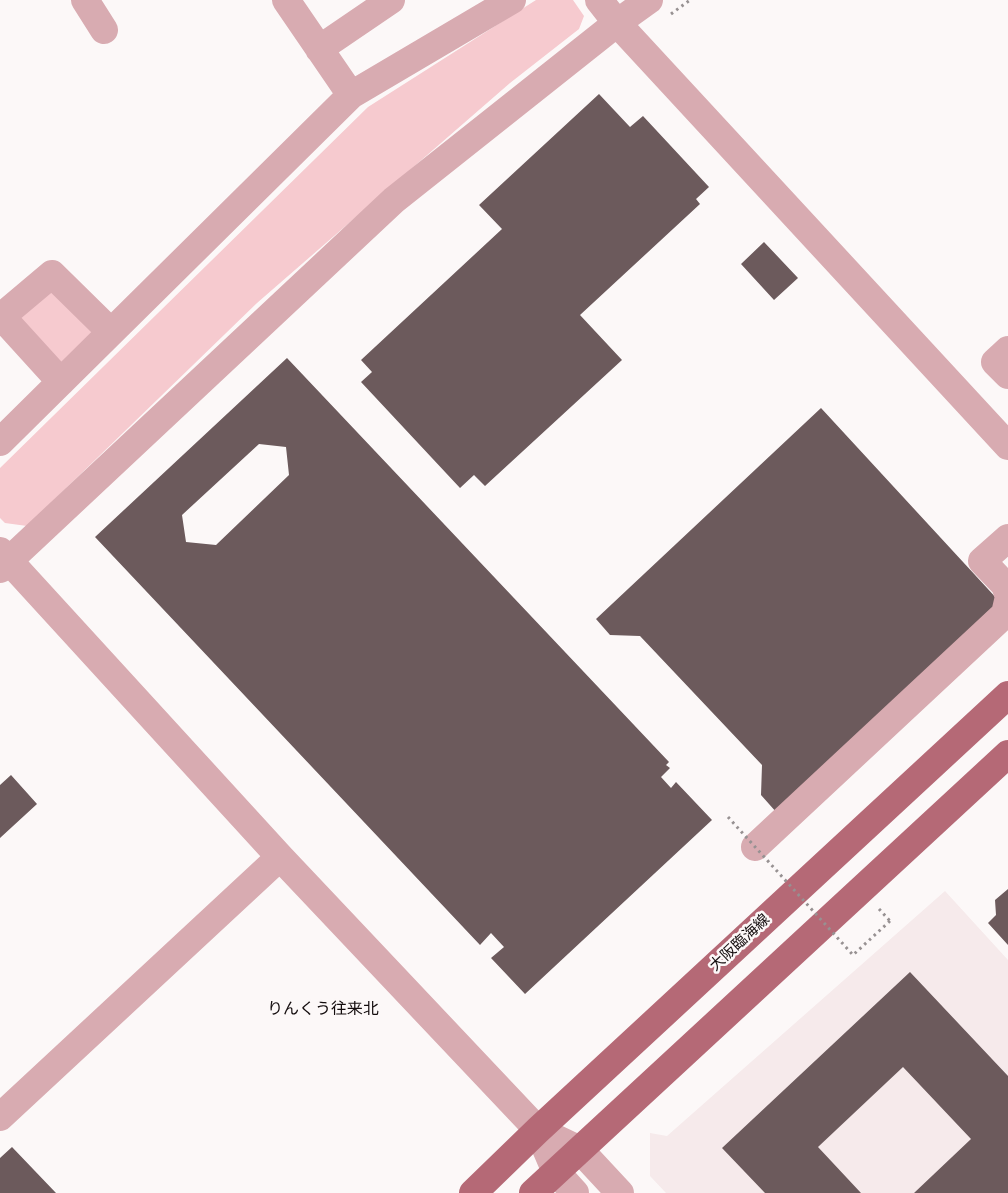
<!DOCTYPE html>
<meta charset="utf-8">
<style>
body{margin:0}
canvas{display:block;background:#fcf8f8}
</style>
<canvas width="1008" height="1193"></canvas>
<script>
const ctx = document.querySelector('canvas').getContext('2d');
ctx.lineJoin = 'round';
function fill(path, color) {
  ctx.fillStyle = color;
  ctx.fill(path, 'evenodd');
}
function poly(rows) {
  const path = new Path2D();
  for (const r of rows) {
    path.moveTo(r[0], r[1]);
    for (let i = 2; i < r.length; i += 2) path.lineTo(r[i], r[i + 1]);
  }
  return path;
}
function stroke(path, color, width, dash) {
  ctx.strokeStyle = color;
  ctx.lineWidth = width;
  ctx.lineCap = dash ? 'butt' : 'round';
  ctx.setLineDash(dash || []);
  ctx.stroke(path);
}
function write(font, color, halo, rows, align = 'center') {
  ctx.font = font + ' "Times New Roman","Noto Sans JP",serif';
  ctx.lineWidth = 5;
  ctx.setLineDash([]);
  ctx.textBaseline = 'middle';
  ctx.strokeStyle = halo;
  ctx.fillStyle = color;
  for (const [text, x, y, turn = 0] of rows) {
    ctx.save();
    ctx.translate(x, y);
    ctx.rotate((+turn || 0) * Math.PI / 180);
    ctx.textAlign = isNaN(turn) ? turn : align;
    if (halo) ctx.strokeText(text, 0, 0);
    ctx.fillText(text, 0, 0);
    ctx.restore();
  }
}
const built = poly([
 [945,891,1008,960,1008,1193,666,1193,650,1176,650,1133,667,1136]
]);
const green = poly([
 [536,0,573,0,584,16,579,29,510,83,257,303,27,526,5,523,0,518,0,468,368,107],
 [47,290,56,292,93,333,57,369,17,318]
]);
const building = poly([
 [599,94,630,127,643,116,709,187,696,199,700,204,580,315,622,360,485,486,474,475,460,488,361,382,372,372,361,360,502,229,479,205],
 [764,242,798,278,774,300,741,264],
 [287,358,669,762,666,765,670,768,661,777,671,788,676,782,712,820,525,994,491,958,504,947,491,933,480,945,95,537],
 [259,444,286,447,289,475,216,545,186,542,182,515],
 [821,408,999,601,777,813,761,795,762,765,640,636,610,635,596,619],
 [11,775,37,804,0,838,0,785],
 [1008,889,1008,945,988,923,996,915,995,900],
 [910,972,1008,1076,1008,1193,914,1193,971,1139,903,1067,818,1147,861,1193,765,1193,722,1148],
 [12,1147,56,1193,0,1193,0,1158]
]);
const path = poly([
 [671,14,690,0],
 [879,909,890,921]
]);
const minor = poly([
 [85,0,104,30],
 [286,0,351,95],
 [599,0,617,23,1008,446],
 [319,49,391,0],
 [0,315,61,382],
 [2,316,52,274,111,332],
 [1008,350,995,362,1008,375],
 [0,442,351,95,512,0],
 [1008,538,982,561,1005,585,1008,594],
 [0,551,280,857,538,1130,556,1172,575,1193],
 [0,569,394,200,617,23,649,0],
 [755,847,1005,614,1008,601],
 [0,1117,280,857],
 [538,1130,580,1150,620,1193]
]);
const major = poly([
 [473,1193,538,1130,1008,695],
 [533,1193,1008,754]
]);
const pathBridge = poly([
 [728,817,853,955,890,921]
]);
const streetNames = [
 ["大阪臨海線",740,943,-43]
];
const neighbourhoodNames = [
 ["りんくう往来北",323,1010]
];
fill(built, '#f6eaeb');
fill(green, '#f6cacf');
fill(building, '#6c5a5c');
stroke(path, '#979192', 3, [2.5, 4]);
stroke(minor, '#d8abb1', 28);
stroke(major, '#b56976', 28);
stroke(pathBridge, '#979192', 3, [2.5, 4]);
write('15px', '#130c0d', '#fcf8f8', streetNames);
write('16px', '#130c0d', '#fcf8f8', neighbourhoodNames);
</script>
